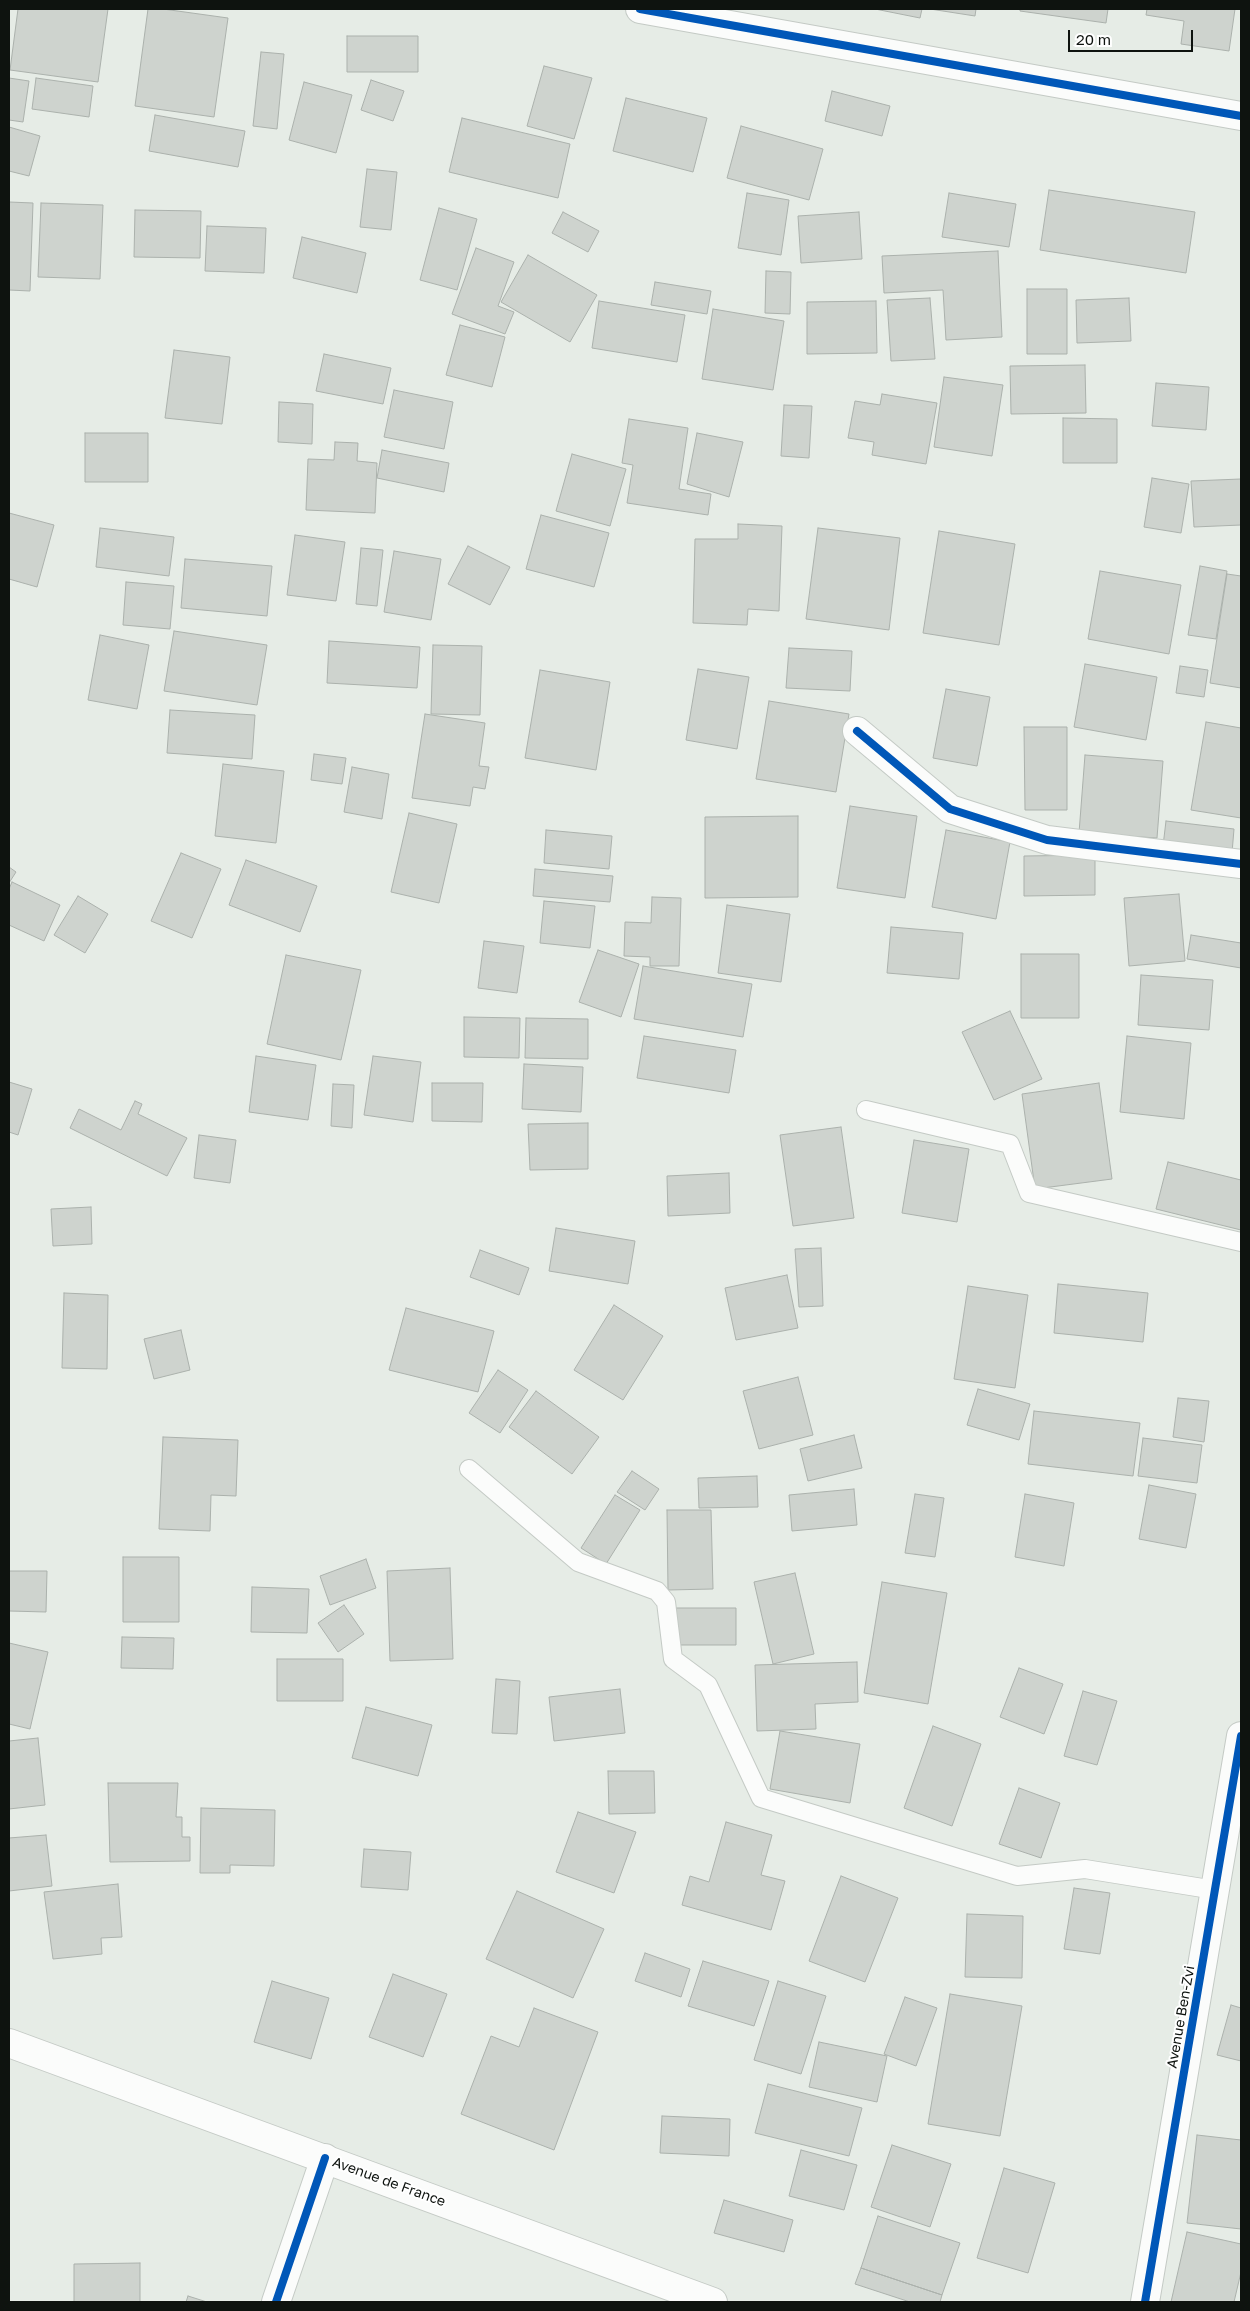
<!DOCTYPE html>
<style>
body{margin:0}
#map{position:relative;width:1250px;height:2311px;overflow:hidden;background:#e6ece6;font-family:"Golos Text",sans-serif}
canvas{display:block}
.frame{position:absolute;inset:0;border:10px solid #0e130f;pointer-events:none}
.scale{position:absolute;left:1068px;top:30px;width:125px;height:22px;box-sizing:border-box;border:2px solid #0e130f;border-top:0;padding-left:6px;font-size:15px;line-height:18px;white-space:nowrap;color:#0e130f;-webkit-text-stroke:4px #fff;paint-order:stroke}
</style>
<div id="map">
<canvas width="1250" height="2311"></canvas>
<div class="frame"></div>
<div class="scale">20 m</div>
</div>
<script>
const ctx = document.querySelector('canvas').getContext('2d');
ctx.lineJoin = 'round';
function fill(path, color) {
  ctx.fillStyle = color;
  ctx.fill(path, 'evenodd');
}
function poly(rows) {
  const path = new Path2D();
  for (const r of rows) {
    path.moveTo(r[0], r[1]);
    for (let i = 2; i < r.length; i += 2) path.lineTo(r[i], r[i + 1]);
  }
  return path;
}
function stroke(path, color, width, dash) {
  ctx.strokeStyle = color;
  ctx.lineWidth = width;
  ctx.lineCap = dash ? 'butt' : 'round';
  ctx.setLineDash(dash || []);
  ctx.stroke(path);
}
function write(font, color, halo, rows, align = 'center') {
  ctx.font = font + ' "Golos Text",sans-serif';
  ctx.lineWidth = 4;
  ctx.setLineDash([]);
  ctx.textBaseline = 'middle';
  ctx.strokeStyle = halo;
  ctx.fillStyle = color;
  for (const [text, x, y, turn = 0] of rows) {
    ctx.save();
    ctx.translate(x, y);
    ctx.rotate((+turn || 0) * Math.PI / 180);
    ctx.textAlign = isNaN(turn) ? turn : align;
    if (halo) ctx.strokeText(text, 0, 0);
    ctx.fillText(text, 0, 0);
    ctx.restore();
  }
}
const building = poly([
 [18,9,108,9,98,82,10,70,18,9],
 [148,9,163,9,228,18,214,117,135,106,148,9],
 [875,9,922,9,920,18,875,9],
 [930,9,976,9,975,16,930,9],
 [1020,9,1108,9,1106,23,1020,11,1020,9],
 [1147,9,1235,9,1229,51,1181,44,1184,21,1146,15,1147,9],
 [347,36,418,36,418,72,347,72,347,36],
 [261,52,284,54,277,129,253,126,261,52],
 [544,66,592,78,574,139,527,126,544,66],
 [9,78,29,81,23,122,9,120,9,78],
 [36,78,93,86,89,117,32,109,36,78],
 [371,80,404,91,393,121,361,110,371,80],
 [304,82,352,95,336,153,289,140,304,82],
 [832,91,890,106,882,136,825,121,832,91],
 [626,98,707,118,693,172,613,151,626,98],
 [155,115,245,131,238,167,149,151,155,115],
 [462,118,570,144,558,198,449,172,462,118],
 [741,126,823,149,809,200,727,178,741,126],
 [9,127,40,136,29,176,9,171,9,127],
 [367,169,397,172,391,230,360,227,367,169],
 [1049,190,1195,212,1186,273,1040,250,1049,190],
 [747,193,789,200,781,255,738,248,747,193],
 [949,193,1016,204,1009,247,942,237,949,193],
 [9,202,33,203,30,291,9,290,9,202],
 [41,203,103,205,100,279,38,277,41,203],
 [439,208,477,219,457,290,420,280,439,208],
 [135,210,201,211,200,258,134,257,135,210],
 [563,212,599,231,588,252,552,233,563,212],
 [859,212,862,259,801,263,798,216,859,212],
 [207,226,266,228,264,273,205,271,207,226],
 [302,237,366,253,357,293,293,278,302,237],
 [476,248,514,262,498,306,514,312,505,334,452,314,476,248],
 [998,251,1002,337,946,340,943,290,884,293,882,256,998,251],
 [528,255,597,295,570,342,501,302,528,255],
 [766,271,791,272,790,314,765,313,766,271],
 [655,282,711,291,707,314,651,305,655,282],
 [1027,289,1067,289,1067,354,1027,354,1027,289],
 [930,298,935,359,891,361,887,300,930,298],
 [1129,298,1131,341,1077,343,1076,300,1129,298],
 [599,301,685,315,677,362,592,348,599,301],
 [876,301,877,353,807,354,807,302,876,301],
 [713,309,784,321,773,390,702,379,713,309],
 [460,325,505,337,492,387,446,375,460,325],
 [174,350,230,357,222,424,165,418,174,350],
 [324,354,391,368,383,404,316,391,324,354],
 [1085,365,1086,413,1011,414,1010,366,1085,365],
 [944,377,1003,385,992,456,934,447,944,377],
 [1156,383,1209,387,1206,430,1152,426,1156,383],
 [394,390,453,402,444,449,384,437,394,390],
 [882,394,937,403,926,464,872,455,874,442,848,438,855,401,880,405,882,394],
 [279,402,313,404,312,444,278,442,279,402],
 [784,405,812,406,809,458,781,456,784,405],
 [1063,418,1117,419,1117,463,1063,463,1063,418],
 [629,419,688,428,679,489,711,494,708,515,627,503,633,465,622,463,629,419],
 [85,433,148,433,148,482,85,482,85,433],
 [697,433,743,442,729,497,687,484,697,433],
 [335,442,358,443,357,461,377,463,375,513,306,510,308,459,334,460,335,442],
 [382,450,449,463,444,492,377,478,382,450],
 [572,454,626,469,610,526,556,511,572,454],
 [1152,478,1189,484,1181,533,1144,527,1152,478],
 [1241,479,1241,525,1194,527,1191,481,1241,479],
 [9,513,54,525,37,587,9,579,9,513],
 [541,515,609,533,594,587,526,569,541,515],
 [738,524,782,526,779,611,748,609,747,625,693,623,695,539,738,539,738,524],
 [100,528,174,537,169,576,96,567,100,528],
 [818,528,900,538,889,630,806,619,818,528],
 [939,531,1015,544,999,645,923,633,939,531],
 [295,535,345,542,336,601,287,595,295,535],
 [468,546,510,567,490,605,448,584,468,546],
 [361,548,383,550,377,606,356,604,361,548],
 [394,551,441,559,431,620,384,612,394,551],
 [185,559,272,566,267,616,181,608,185,559],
 [1200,566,1227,571,1216,639,1188,635,1200,566],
 [1100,571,1181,585,1169,654,1088,639,1100,571],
 [1227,574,1241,576,1241,688,1210,683,1227,574],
 [126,582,174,586,170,629,123,625,126,582],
 [174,631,267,645,257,705,164,691,174,631],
 [100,635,149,645,137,709,88,700,100,635],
 [329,641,420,647,417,688,327,683,329,641],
 [433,645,482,646,480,715,431,714,433,645],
 [789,648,852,651,850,691,786,688,789,648],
 [1085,664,1157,677,1146,740,1074,727,1085,664],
 [1180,666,1208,670,1204,697,1176,693,1180,666],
 [698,669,749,677,737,749,686,740,698,669],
 [540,670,610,682,596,770,525,758,540,670],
 [946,689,990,697,977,766,933,758,946,689],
 [769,701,849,714,836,792,756,779,769,701],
 [170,710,255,715,252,759,167,753,170,710],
 [425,714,485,723,479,766,489,767,485,789,473,787,470,806,412,798,425,714],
 [1206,722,1241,728,1241,818,1191,810,1206,722],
 [1024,727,1067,727,1067,810,1025,810,1024,727],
 [314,754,346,758,342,784,311,780,314,754],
 [1085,755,1163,761,1157,838,1079,833,1085,755],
 [223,764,284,771,276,843,215,836,223,764],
 [352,767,389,774,382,819,344,812,352,767],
 [850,806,917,816,905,898,837,888,850,806],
 [409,813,457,824,439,903,391,892,409,813],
 [798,816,798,897,705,898,705,817,798,816],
 [1166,821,1234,829,1232,853,1163,846,1166,821],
 [546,830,612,836,609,869,544,863,546,830],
 [946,830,1010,842,996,919,932,907,946,830],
 [181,853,221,869,192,938,151,921,181,853],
 [1095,855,1095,895,1024,896,1024,856,1095,855],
 [246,860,317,886,300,932,229,905,246,860],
 [9,867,16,872,9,883,9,867],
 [535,869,613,876,610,902,533,896,535,869],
 [12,882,60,905,44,941,9,925,9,889,12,882],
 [1179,894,1185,961,1129,966,1124,898,1179,894],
 [78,896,108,914,85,953,54,935,78,896],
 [652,897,681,898,679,966,650,966,650,957,624,956,625,922,651,923,652,897],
 [544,901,595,906,590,948,540,943,544,901],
 [727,905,790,914,781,982,718,973,727,905],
 [891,927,963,933,959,979,887,973,891,927],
 [1191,935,1241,943,1241,968,1187,959,1191,935],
 [484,941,524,946,517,993,478,988,484,941],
 [598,950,639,964,621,1017,579,1002,598,950],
 [1021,954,1079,954,1079,1018,1021,1018,1021,954],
 [286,955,361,970,341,1060,267,1044,286,955],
 [643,966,752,984,743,1037,634,1019,643,966],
 [1141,975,1213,980,1209,1030,1138,1025,1141,975],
 [1010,1011,1042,1079,994,1100,962,1032,1010,1011],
 [464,1017,520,1018,519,1058,464,1057,464,1017],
 [526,1018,588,1019,588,1059,525,1058,526,1018],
 [644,1036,736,1050,729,1093,637,1078,644,1036],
 [1127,1036,1191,1043,1184,1119,1120,1112,1127,1036],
 [256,1056,316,1065,308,1120,249,1112,256,1056],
 [373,1056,421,1062,413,1122,364,1115,373,1056],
 [524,1064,583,1067,581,1112,522,1109,524,1064],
 [9,1082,32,1089,18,1135,9,1132,9,1082],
 [432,1083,483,1083,482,1122,432,1121,432,1083],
 [1099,1083,1112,1179,1035,1189,1022,1094,1099,1083],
 [333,1084,354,1085,352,1128,331,1126,333,1084],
 [135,1101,142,1104,138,1114,187,1138,167,1176,70,1128,79,1109,121,1130,135,1101],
 [588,1123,588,1169,530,1170,528,1124,588,1123],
 [841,1127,854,1218,793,1226,780,1135,841,1127],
 [199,1135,236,1140,230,1183,194,1178,199,1135],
 [914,1140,969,1149,957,1222,902,1213,914,1140],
 [1168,1162,1241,1180,1241,1230,1156,1209,1168,1162],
 [729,1173,730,1213,668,1216,667,1176,729,1173],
 [91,1207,92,1244,53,1246,51,1209,91,1207],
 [556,1228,635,1241,628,1284,549,1271,556,1228],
 [821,1248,823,1306,799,1307,795,1249,821,1248],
 [480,1250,529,1268,519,1295,470,1277,480,1250],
 [787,1275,798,1328,736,1340,725,1288,787,1275],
 [1058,1284,1148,1293,1143,1342,1054,1333,1058,1284],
 [968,1286,1028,1295,1015,1388,954,1379,968,1286],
 [64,1293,108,1295,107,1369,62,1368,64,1293],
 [614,1305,663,1336,623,1400,574,1370,614,1305],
 [406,1308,494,1331,478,1392,389,1370,406,1308],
 [181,1330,190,1370,154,1379,144,1339,181,1330],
 [498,1370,528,1390,500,1433,469,1413,498,1370],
 [798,1377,813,1435,759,1449,743,1391,798,1377],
 [978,1389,1030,1404,1019,1440,967,1425,978,1389],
 [536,1391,599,1437,572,1474,509,1427,536,1391],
 [1178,1398,1209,1401,1204,1442,1173,1437,1178,1398],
 [1034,1411,1140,1423,1133,1476,1028,1464,1034,1411],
 [854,1435,862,1468,808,1481,800,1449,854,1435],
 [163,1437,238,1440,236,1496,211,1495,210,1531,159,1529,163,1437],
 [1143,1438,1202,1445,1197,1483,1138,1476,1143,1438],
 [632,1471,659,1489,645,1510,617,1492,632,1471],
 [757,1476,758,1507,699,1508,698,1478,757,1476],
 [1149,1485,1196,1494,1186,1548,1139,1539,1149,1485],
 [854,1489,857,1525,792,1531,789,1495,854,1489],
 [915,1494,944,1498,935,1557,905,1553,915,1494],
 [1025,1494,1074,1503,1064,1566,1015,1557,1025,1494],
 [615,1495,640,1510,606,1564,581,1548,615,1495],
 [667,1510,711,1510,713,1589,668,1590,667,1510],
 [123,1557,179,1557,179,1622,123,1622,123,1557],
 [366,1559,376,1588,330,1605,320,1576,366,1559],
 [450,1568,453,1659,390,1661,387,1571,450,1568],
 [9,1571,47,1571,46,1612,9,1611,9,1571],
 [795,1573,814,1654,773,1664,754,1582,795,1573],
 [882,1582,947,1593,928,1704,864,1693,882,1582],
 [252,1587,309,1589,307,1633,251,1632,252,1587],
 [344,1605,364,1634,338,1652,318,1623,344,1605],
 [674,1608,736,1608,736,1645,674,1645,674,1608],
 [122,1637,174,1638,173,1669,121,1668,122,1637],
 [9,1643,48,1652,30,1729,9,1724,9,1643],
 [277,1659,343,1659,343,1701,277,1701,277,1659],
 [857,1662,858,1702,815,1704,816,1729,757,1731,755,1665,857,1662],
 [1019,1668,1063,1684,1044,1734,1000,1717,1019,1668],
 [496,1679,520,1681,517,1734,492,1733,496,1679],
 [620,1689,625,1733,554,1741,549,1697,620,1689],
 [1083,1691,1117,1701,1097,1765,1064,1756,1083,1691],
 [366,1707,432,1725,418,1776,352,1758,366,1707],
 [933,1726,981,1744,952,1826,904,1808,933,1726],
 [780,1731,860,1744,850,1803,770,1789,780,1731],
 [38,1738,45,1805,9,1809,9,1741,38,1738],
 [608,1771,654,1771,655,1813,609,1814,608,1771],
 [108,1783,178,1783,176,1817,182,1817,182,1837,190,1837,190,1861,110,1862,108,1783],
 [1019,1788,1060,1803,1041,1858,999,1844,1019,1788],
 [201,1808,275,1810,274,1866,230,1865,230,1873,200,1873,201,1808],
 [578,1812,636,1832,614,1893,556,1872,578,1812],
 [726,1822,772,1835,761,1875,785,1881,771,1930,682,1905,690,1876,709,1882,726,1822],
 [46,1835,52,1886,9,1891,9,1838,46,1835],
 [364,1849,411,1852,408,1890,361,1887,364,1849],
 [841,1876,898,1898,865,1982,809,1961,841,1876],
 [118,1884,122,1937,101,1938,102,1954,53,1959,44,1892,118,1884],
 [1074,1888,1110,1893,1100,1954,1064,1949,1074,1888],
 [517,1891,604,1929,573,1998,486,1959,517,1891],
 [967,1914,1023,1916,1022,1978,965,1977,967,1914],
 [645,1953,690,1969,681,1997,635,1981,645,1953],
 [703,1961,769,1981,754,2026,688,2006,703,1961],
 [393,1974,447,1994,423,2057,369,2037,393,1974],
 [272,1981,329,1998,311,2059,254,2042,272,1981],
 [778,1981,826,1996,801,2074,754,2060,778,1981],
 [950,1994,1022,2006,1000,2136,928,2124,950,1994],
 [905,1997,937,2008,916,2066,884,2054,905,1997],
 [1231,2005,1241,2008,1241,2061,1217,2055,1231,2005],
 [534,2008,598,2032,554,2150,461,2114,491,2036,519,2047,534,2008],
 [819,2042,887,2056,877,2102,809,2087,819,2042],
 [768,2084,862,2108,849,2156,755,2133,768,2084],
 [662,2116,730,2119,729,2156,660,2153,662,2116],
 [1197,2135,1241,2140,1241,2229,1187,2223,1197,2135],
 [892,2145,951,2164,930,2227,871,2207,892,2145],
 [801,2150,857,2165,844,2210,789,2196,801,2150],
 [1004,2168,1055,2183,1028,2273,977,2258,1004,2168],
 [724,2200,793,2220,784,2252,714,2233,724,2200],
 [878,2216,960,2243,942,2295,861,2268,878,2216],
 [1187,2232,1241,2244,1241,2272,1234,2302,1171,2302,1187,2232],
 [140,2263,140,2302,74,2302,74,2264,140,2263],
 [861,2268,942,2295,940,2302,910,2302,855,2284,861,2268],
 [188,2296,207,2302,186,2302,188,2296]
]);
const service = poly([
 [866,1110,1010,1144,1029,1193,1241,1242],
 [469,1469,578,1562,657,1591,666,1602,673,1659,708,1685,761,1798,1017,1876,1085,1869,1215,1890]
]);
const minor = poly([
 [640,9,1241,116],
 [857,731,950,809,1047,840,1241,864],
 [276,2302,325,2158]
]);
const tertiary = poly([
 [1145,2302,1241,1736]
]);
const primary = poly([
 [9,2043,713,2302]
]);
const cycleway = poly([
 [640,9,1241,116],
 [857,731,950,809,1047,840,1241,864],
 [276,2302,325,2158],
 [1145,2302,1241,1736]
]);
const streetNames = [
 ["Avenue Ben-Zvi",1181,2017,-80],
 ["Avenue de France",389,2182,20]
];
fill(building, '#ced3ce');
stroke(building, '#abb1ac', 1);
stroke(service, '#c4cac5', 20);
stroke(minor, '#c4cac5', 30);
stroke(tertiary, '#c4cac5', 30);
stroke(primary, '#c4cac5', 30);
stroke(service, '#fbfcfb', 18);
stroke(minor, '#fbfcfb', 28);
stroke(tertiary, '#fbfcfb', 28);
stroke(primary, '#fbfcfb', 28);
stroke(cycleway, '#0057b8', 8);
write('14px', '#0e130f', '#fff', streetNames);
</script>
